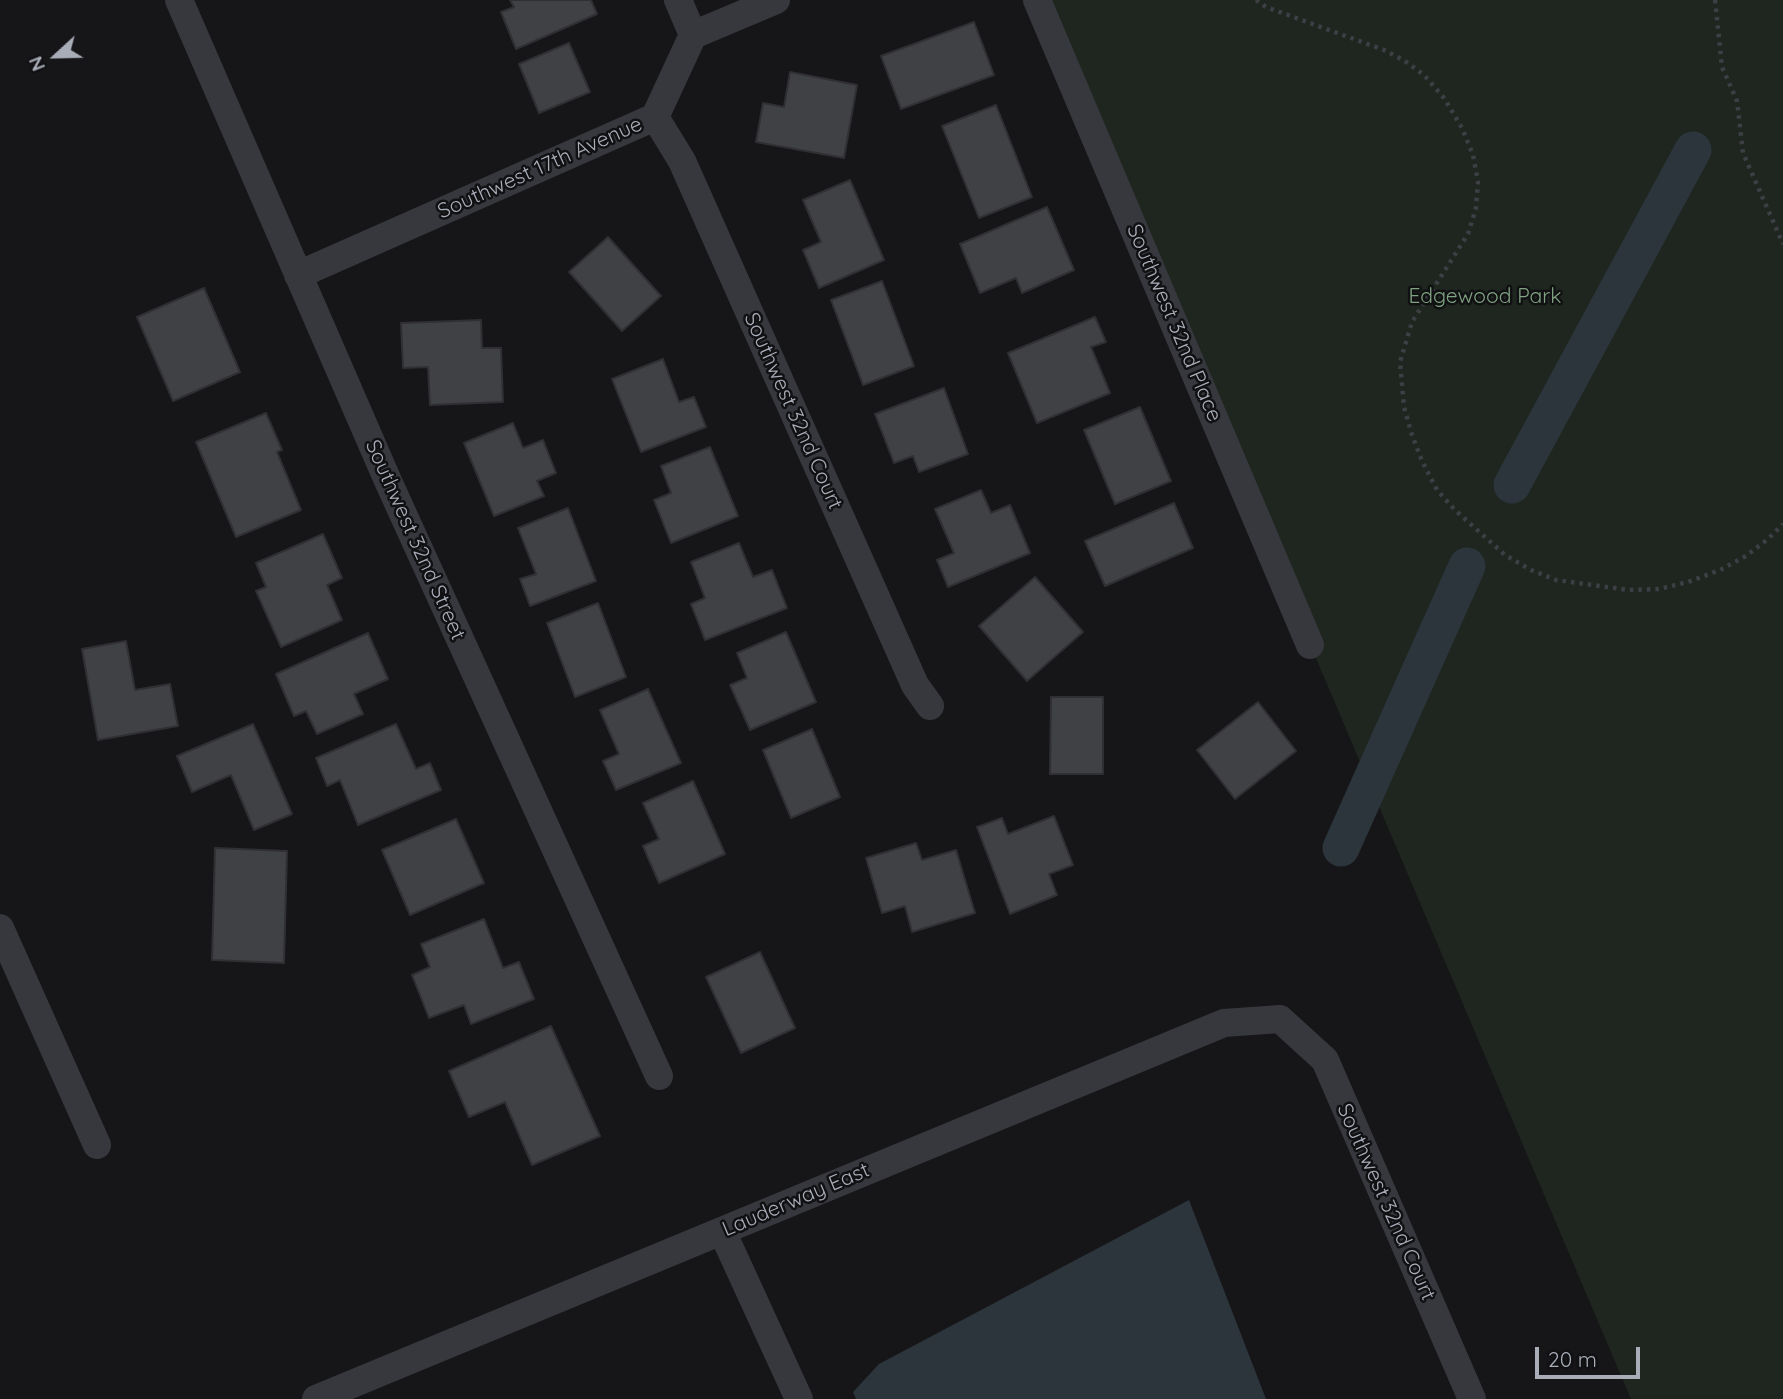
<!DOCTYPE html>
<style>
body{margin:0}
#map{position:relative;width:1783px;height:1399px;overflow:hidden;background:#161618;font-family:Quicksand,sans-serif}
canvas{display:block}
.north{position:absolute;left:21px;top:21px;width:70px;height:70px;-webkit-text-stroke:5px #111113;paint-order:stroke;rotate:248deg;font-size:19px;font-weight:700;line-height:28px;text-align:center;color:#a8adb8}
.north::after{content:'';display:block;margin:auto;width:24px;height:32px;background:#a8adb8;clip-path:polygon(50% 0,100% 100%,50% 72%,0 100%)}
.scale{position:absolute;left:1535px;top:1347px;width:105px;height:32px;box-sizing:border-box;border:4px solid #a8adb8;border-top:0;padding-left:9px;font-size:21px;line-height:24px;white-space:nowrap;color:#a8adb8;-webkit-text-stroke:5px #111113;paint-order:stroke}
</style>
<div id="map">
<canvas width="1783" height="1399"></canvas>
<div class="north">N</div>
<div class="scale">20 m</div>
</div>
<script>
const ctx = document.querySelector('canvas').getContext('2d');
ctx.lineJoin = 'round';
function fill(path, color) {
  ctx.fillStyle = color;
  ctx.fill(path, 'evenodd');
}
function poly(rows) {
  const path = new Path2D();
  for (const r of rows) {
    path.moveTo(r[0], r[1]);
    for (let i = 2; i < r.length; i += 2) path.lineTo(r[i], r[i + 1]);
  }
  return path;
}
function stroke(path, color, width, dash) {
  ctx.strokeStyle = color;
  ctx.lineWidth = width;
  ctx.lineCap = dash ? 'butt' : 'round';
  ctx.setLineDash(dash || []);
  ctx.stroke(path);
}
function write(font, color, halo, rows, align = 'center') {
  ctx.font = font + ' Quicksand,sans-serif';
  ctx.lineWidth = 5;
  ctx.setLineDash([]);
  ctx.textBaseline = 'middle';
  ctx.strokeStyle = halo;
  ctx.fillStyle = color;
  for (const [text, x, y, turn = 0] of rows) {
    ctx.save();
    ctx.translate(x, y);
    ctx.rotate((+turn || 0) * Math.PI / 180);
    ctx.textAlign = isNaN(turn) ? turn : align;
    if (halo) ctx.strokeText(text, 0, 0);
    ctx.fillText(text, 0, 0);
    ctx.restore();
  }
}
const green = poly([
 [1036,0,1783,0,1783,1399,1631,1399]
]);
const water = poly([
 [1189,1200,1266,1399,856,1399,853,1392,879,1364]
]);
const canal = poly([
 [1512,485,1693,150],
 [1341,848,1467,566]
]);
const building = poly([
 [510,0,591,0,597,14,516,49,501,12,514,7,510,0],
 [974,22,994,75,901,109,881,56,974,22],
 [569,43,590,92,539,113,519,64,569,43],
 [790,72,857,85,844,158,756,142,763,103,784,107,790,72],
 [996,105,1032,197,979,218,942,126,996,105],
 [850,180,884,260,819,288,803,250,821,242,803,200,850,180],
 [1047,207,1074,270,1022,293,1016,278,980,293,960,244,1047,207],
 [608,237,661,296,622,331,569,272,608,237],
 [882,281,914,366,863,385,831,300,882,281],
 [204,288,240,372,173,401,137,317,204,288],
 [1095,317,1106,342,1091,347,1110,393,1037,423,1008,353,1095,317],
 [481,320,482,348,501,348,503,402,430,405,428,367,403,368,401,323,481,320],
 [663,359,679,402,694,397,706,427,641,452,612,379,663,359],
 [944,388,968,454,919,472,913,456,894,463,875,414,944,388],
 [1140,407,1171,481,1115,504,1084,430,1140,407],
 [266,413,282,450,277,452,301,510,236,537,196,442,266,413],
 [513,423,523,448,543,440,556,473,537,481,544,496,494,516,464,443,513,423],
 [710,447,738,516,671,543,654,500,671,493,661,466,710,447],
 [981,490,991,513,1010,505,1030,553,948,587,937,560,954,553,935,509,981,490],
 [1174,503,1193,548,1105,586,1085,541,1174,503],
 [568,508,596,581,530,606,520,579,536,574,518,528,568,508],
 [323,534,342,578,327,585,342,620,281,647,256,591,266,587,256,563,323,534],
 [739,543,753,577,772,570,787,608,705,640,691,604,705,598,691,562,739,543],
 [1035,577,1083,632,1027,681,979,626,1035,577],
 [598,603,626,677,575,697,547,623,598,603],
 [786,632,816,702,750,730,730,685,747,678,737,653,786,632],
 [368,633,388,679,354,694,363,714,317,734,306,711,294,716,276,674,368,633],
 [126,641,135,690,170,684,178,726,98,740,82,649,126,641],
 [648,689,681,763,616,790,603,761,619,754,600,710,648,689],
 [1051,697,1103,697,1103,774,1050,774,1051,697],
 [1258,702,1296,751,1235,799,1197,750,1258,702],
 [253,724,292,814,254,830,231,775,192,792,177,756,253,724],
 [396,724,416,769,430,763,441,790,358,825,340,780,327,786,316,758,396,724],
 [812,729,840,797,791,818,763,750,812,729],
 [693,781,725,854,659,883,643,846,659,839,643,803,693,781],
 [1054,816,1073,865,1049,874,1057,895,1010,914,977,827,1002,818,1008,834,1054,816],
 [456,819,484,883,410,915,382,850,456,819],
 [916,843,922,860,956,850,975,913,912,932,905,906,882,913,866,858,916,843],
 [215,848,287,851,284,963,212,960,215,848],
 [484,919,503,968,519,962,534,999,471,1024,464,1005,429,1018,412,975,430,967,421,944,484,919],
 [760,952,795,1028,741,1053,706,977,760,952],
 [551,1026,600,1136,532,1165,505,1102,469,1117,449,1071,551,1026]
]);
const path = poly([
 [1256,0,1266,7,1384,50,1405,61,1424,75,1444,98,1462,128,1473,155,1478,182,1476,208,1468,234,1412,322,1400,362,1404,407,1412,435,1422,461,1437,490,1455,510,1505,555,1531,570,1556,580,1629,590,1659,589,1688,582,1720,570,1746,556,1768,539,1783,524],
 [1715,0,1722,67,1737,101,1743,153,1783,244]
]);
const street = poly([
 [179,0,388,481,659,1076],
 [678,0,693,35],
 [1037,0,1310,645],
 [655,117,682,161,915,685,930,706],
 [298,275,655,117,693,35,776,0],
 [0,928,97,1145],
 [722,1231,799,1399],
 [316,1399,1224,1023,1280,1019,1325,1060,1472,1399]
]);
const streetNames = [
 ["Southwest 17th Avenue",540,168,-24],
 ["Southwest 32nd Place",1174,323,67],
 ["Southwest 32nd Court",793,411,66],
 ["Southwest 32nd Street",415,540,66],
 ["Lauderway East",796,1200,-23],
 ["Southwest 32nd Court",1386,1202,66]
];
const parkNames = [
 ["Edgewood Park",1485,297]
];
fill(green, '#1e261f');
fill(water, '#2c353c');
stroke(canal, '#2c353c', 37);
fill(building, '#404145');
stroke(building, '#303034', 2);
stroke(path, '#3d3f44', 4.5, [3.5, 5]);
stroke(street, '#37383d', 28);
write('21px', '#a8adb8', '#111113', streetNames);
write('21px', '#7fa381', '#111113', parkNames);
</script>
